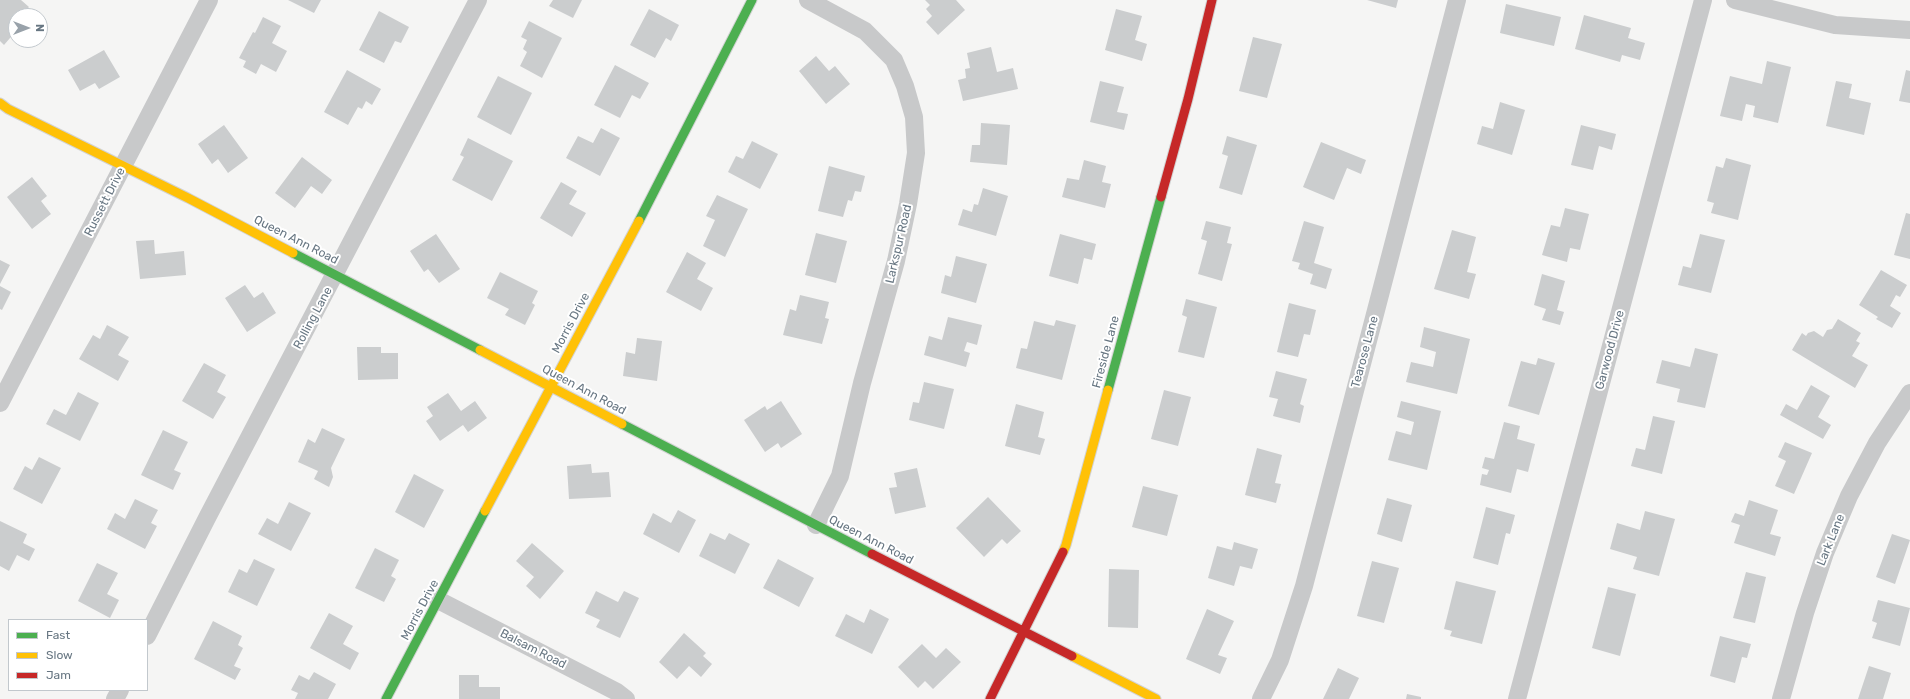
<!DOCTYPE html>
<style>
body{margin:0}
#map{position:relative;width:1910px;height:699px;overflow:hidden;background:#f5f5f4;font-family:Rubik,sans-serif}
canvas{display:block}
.legend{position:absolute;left:8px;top:619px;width:140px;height:72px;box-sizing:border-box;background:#fff;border:1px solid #c2c8cd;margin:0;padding:5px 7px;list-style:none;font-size:12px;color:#677682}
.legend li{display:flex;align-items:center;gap:8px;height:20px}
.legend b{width:20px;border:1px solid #c2c8cd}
.north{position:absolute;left:8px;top:8px;width:40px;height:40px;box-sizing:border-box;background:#fff;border:1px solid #c2c8cd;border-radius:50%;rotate:90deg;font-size:11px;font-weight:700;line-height:16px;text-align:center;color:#677682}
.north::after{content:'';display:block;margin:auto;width:14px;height:18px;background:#99a2aa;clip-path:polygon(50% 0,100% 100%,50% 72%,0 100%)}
</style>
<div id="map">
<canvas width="1910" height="699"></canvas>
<ul class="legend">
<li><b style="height:5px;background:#4caf50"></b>Fast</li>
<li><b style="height:5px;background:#ffc107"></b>Slow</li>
<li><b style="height:5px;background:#c62828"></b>Jam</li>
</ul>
<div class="north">N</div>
</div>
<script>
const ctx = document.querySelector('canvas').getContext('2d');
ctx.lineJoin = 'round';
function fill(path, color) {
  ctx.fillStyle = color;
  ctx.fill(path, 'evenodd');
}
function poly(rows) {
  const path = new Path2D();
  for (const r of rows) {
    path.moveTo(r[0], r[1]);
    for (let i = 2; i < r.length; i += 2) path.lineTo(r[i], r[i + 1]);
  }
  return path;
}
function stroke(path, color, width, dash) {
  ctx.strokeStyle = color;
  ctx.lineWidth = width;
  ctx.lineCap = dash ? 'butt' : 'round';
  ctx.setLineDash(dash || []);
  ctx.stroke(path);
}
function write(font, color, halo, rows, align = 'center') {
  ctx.font = font + ' Rubik,sans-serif';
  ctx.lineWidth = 4;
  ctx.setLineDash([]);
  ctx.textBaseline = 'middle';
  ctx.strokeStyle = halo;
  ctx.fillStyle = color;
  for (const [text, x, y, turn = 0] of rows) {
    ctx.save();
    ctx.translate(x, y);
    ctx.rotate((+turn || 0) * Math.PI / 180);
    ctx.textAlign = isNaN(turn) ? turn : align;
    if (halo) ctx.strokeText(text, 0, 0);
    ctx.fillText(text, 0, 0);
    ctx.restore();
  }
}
const building = poly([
 [0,0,21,0,29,7,21,16,16,16,16,31,4,45,0,41],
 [288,0,321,0,314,13],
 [553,0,582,0,573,18,549,6],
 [925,0,956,0,965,10,938,35,926,22,932,16,926,9,930,5],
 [1367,0,1398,0,1396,8],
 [1506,4,1561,17,1554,46,1500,33],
 [649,9,679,25,671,41,666,38,655,58,630,45],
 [1116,9,1142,16,1135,40,1147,44,1142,61,1105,50],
 [379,11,409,27,401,43,395,41,384,63,359,50],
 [1584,15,1631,28,1628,38,1645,43,1640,60,1622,55,1620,62,1575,49],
 [263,17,281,26,272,43,287,51,276,72,261,64,256,74,243,67,246,61,239,58,253,32,255,33],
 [529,21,562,38,542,78,520,66,527,52,523,49,527,40,521,37],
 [1253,37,1282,44,1267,98,1239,91],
 [991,47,997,72,1013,68,1018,89,963,101,958,80,966,78,965,69,970,68,967,53],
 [104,50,120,77,99,89,95,83,80,91,68,70],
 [816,56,829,71,835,66,850,84,826,104,799,71],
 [1767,61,1791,67,1778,123,1753,117,1755,106,1746,104,1742,121,1720,116,1730,76,1762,84],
 [615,65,649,83,640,99,632,95,620,118,594,105],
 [347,70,381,89,372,105,366,101,362,109,358,107,348,125,324,112],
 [1906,70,1910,71,1910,103,1899,101],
 [498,76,532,93,511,135,477,117],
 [1100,81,1124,87,1117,112,1128,114,1124,130,1090,122],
 [1836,81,1852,84,1849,98,1871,103,1864,135,1826,126],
 [1500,102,1525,110,1512,155,1477,144,1482,126,1493,129],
 [981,123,1010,125,1007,165,970,162,972,145,980,145],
 [224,125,248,158,228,173,218,159,212,164,198,144],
 [1581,125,1616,134,1612,150,1599,146,1593,170,1571,165],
 [601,128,620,138,600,176,566,158,578,136,593,143],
 [1227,136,1257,145,1242,195,1219,188,1228,156,1222,154],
 [468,138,513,161,492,201,452,180,464,157,460,155],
 [752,141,778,154,760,189,728,172,736,156,743,159],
 [1321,142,1366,160,1361,174,1347,168,1334,200,1303,187],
 [302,157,332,180,322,194,311,186,295,208,275,193],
 [1726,158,1751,165,1738,220,1711,213,1714,203,1707,201,1716,166,1723,168],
 [1084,160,1106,166,1102,182,1111,184,1105,208,1062,197,1067,178,1079,180],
 [829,166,865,176,861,192,855,191,852,201,848,200,843,217,818,211],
 [32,177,47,196,41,201,51,214,32,229,7,197],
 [561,182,577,191,569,204,586,213,572,237,540,218],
 [983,188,1008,196,996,236,958,225,963,209,972,212,974,204,978,205],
 [717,195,748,209,725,257,703,246,715,220,706,216],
 [1565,208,1589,214,1580,250,1570,248,1567,262,1542,255,1551,225,1560,227],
 [1906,213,1910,214,1910,259,1894,255],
 [1206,221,1231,227,1227,243,1232,244,1222,281,1198,274,1207,241,1201,239],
 [1304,221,1324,227,1314,263,1332,269,1326,289,1310,284,1313,274,1298,269,1300,263,1292,261],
 [1452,230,1476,237,1467,272,1476,274,1469,299,1434,289],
 [816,233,847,241,836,283,805,275],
 [436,234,460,269,439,283,428,269,424,272,410,251],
 [1060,234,1096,244,1092,260,1084,258,1078,284,1049,276],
 [1700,234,1725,240,1711,293,1678,285,1683,266,1691,268],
 [154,240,155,254,184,251,186,275,140,279,136,241],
 [687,252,706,263,697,279,713,288,701,311,666,292],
 [956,256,987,264,976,303,941,293,945,275,951,277],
 [0,260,10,265,0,284],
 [1881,270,1907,285,1900,297,1896,295,1890,306,1901,313,1892,328,1876,319,1878,317,1859,305],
 [500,272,538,291,532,303,535,305,525,325,505,315,509,309,487,298],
 [1542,274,1565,281,1557,310,1564,312,1560,325,1542,320,1546,309,1534,305],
 [245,285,254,298,263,292,276,313,247,332,225,298],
 [0,286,11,292,2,310,0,309],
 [800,295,829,302,825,318,829,319,822,344,783,335,790,309,796,311],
 [1186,299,1217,307,1204,358,1178,352,1187,317,1182,315],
 [1289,303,1316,310,1310,335,1304,334,1298,357,1277,352],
 [948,317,982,325,977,345,967,342,964,351,970,353,966,367,924,355,929,336,942,340],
 [1838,319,1861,333,1856,341,1860,343,1852,356,1868,365,1855,388,1792,350,1802,333,1806,336,1808,333,1814,331,1823,337,1827,330,1832,329],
 [1056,320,1076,325,1062,380,1016,368,1021,348,1027,349,1034,321,1054,326],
 [107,325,129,337,118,355,129,361,118,381,79,359,93,335,100,339],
 [1424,327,1470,339,1457,394,1406,382,1411,362,1433,367,1436,352,1420,347],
 [637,338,662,341,657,381,623,376,626,352,635,354],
 [357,347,381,347,381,353,398,353,398,379,358,380],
 [1695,348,1718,354,1705,408,1677,402,1680,389,1656,383,1662,360,1690,367],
 [1538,358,1555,363,1539,415,1508,406,1521,361,1536,365],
 [204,363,226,375,217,392,226,397,213,419,182,401],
 [1276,371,1307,379,1300,404,1304,406,1300,423,1273,416,1278,399,1269,397],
 [924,382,954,389,944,429,909,420,913,402,919,403],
 [1811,385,1830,396,1818,417,1831,425,1823,439,1780,415,1786,404,1797,410],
 [1164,390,1191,397,1178,446,1151,439],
 [78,392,99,403,80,441,46,424,54,409,66,415],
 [448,393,461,411,475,401,487,418,468,432,463,425,440,441,426,421,433,416,427,407],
 [781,401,802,434,781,448,778,443,765,452,744,420,765,406,767,410],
 [1401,401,1441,411,1427,470,1388,460,1396,431,1411,435,1414,422,1397,417],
 [1016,404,1044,412,1038,437,1045,439,1040,455,1005,446],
 [1653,416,1675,421,1662,474,1631,466,1636,448,1645,450],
 [1504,422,1520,426,1517,439,1535,444,1528,472,1517,469,1511,493,1480,485,1482,474,1487,475,1489,470,1482,468,1485,457,1494,459],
 [322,428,345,439,331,468,333,477,329,487,314,479,318,471,298,462,308,439,315,443],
 [163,430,188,442,174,470,181,473,173,490,141,475],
 [1785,442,1812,453,1794,494,1775,486,1786,461,1778,457],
 [1257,448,1282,455,1275,483,1281,484,1276,503,1245,495],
 [39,457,61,468,42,504,13,489,25,466,32,470],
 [591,464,592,473,609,472,611,497,569,499,567,466],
 [917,468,926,507,895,514,889,488,897,487,894,473],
 [414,474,444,490,424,528,395,512],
 [1143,486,1178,495,1167,536,1132,527],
 [988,497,1021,531,1007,544,1002,539,984,557,956,528],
 [1387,498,1412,505,1402,542,1377,534],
 [135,499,158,510,151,523,157,526,145,549,107,529,115,513,125,519],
 [1749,500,1778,510,1770,534,1781,537,1775,556,1734,543,1740,525,1731,522,1735,513,1744,516],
 [289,502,311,513,291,551,258,534,267,518,278,524],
 [1486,507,1515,515,1510,534,1506,533,1498,565,1473,558],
 [678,510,696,520,679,553,643,534,653,513,671,523],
 [1645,511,1675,519,1659,576,1633,569,1637,557,1610,549,1617,523,1640,530],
 [0,521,27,534,23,543,35,549,29,561,17,555,9,571,0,566],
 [710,533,725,540,729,533,750,544,735,574,699,556],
 [1892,534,1910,540,1895,584,1876,577],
 [1234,542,1258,549,1252,569,1240,566,1234,586,1208,578,1217,546,1232,550],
 [532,543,564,571,540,599,526,586,534,577,516,561],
 [375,548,399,560,391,576,396,579,384,602,355,588],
 [254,559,275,569,257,606,228,592,239,569,247,573],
 [778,559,814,578,799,607,763,588],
 [1372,561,1399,568,1384,623,1357,616],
 [97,563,118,573,107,594,119,600,110,618,78,601],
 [1109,569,1139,570,1138,628,1108,627],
 [1746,572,1766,577,1755,623,1733,618],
 [1456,581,1496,591,1482,644,1450,636,1452,631,1444,629],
 [1608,587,1636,594,1620,656,1592,648],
 [596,591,618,602,624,591,639,598,620,638,596,627,600,620,585,613],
 [1878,600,1910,608,1900,646,1872,638,1877,623,1872,621],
 [870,609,889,619,872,654,835,636,846,614,864,623],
 [1207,609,1234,621,1218,655,1227,658,1220,674,1186,659],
 [329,613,353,626,343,644,359,653,350,670,310,648],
 [213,621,242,636,238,645,243,648,234,666,241,669,235,680,194,659],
 [684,633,706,653,703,656,712,664,701,677,689,666,677,679,659,662],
 [1720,636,1751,644,1747,658,1742,657,1735,683,1710,676],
 [922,644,936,658,946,648,961,662,933,689,925,681,918,688,898,667],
 [1869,666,1891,673,1883,699,1858,699],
 [1338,668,1359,678,1349,699,1323,699],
 [314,672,336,684,328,699,295,699,298,693,291,690,299,675,309,680],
 [459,675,479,675,479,687,500,687,500,699,459,699],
 [1407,694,1421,697,1421,699,1406,699]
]);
const street = poly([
 [808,0,865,31,894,60,905,86,914,117,916,153,908,204,896,261,862,383,840,476,816,525],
 [1735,0,1835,25,1910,30],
 [0,403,209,0],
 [438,600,617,692,626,699],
 [147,636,208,516,478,0],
 [115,699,120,690],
 [1261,699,1280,660,1304,586,1457,0],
 [1517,699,1703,0],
 [1781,699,1805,613,1825,553,1849,496,1877,443,1910,393]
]);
const fast = poly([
 [639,221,752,0],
 [293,253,480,350],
 [1108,390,1161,197],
 [622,424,872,554],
 [386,699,485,511]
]);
const slow = poly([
 [0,103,8,109,188,198,293,253],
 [480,350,622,424],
 [485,511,639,221],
 [1063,552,1066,545,1108,390],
 [1072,656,1156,699]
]);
const jam = poly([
 [1161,197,1188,99,1212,0],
 [872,554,1072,656],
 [990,699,1063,552]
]);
const streetNames = [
 ["Russett Drive",105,202,-63],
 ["Queen Ann Road",296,240,27],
 ["Larkspur Road",899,244,-77],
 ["Rolling Lane",313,318,-62],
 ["Morris Drive",571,323,-62],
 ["Garwood Drive",1610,350,-75],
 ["Fireside Lane",1106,352,-75],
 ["Tearose Lane",1365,352,-75],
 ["Queen Ann Road",584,390,28],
 ["Queen Ann Road",871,540,27],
 ["Lark Lane",1831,540,-68],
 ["Morris Drive",420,610,-62],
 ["Balsam Road",533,649,27]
];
fill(building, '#cbcdce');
stroke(fast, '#d2d3d3', 11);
stroke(slow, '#d2d3d3', 11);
stroke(jam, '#d2d3d3', 11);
stroke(street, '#c8c9ca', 18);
stroke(fast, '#4caf50', 9);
stroke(slow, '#ffc107', 9);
stroke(jam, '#c62828', 9);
write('12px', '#677682', '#fff', streetNames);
</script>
